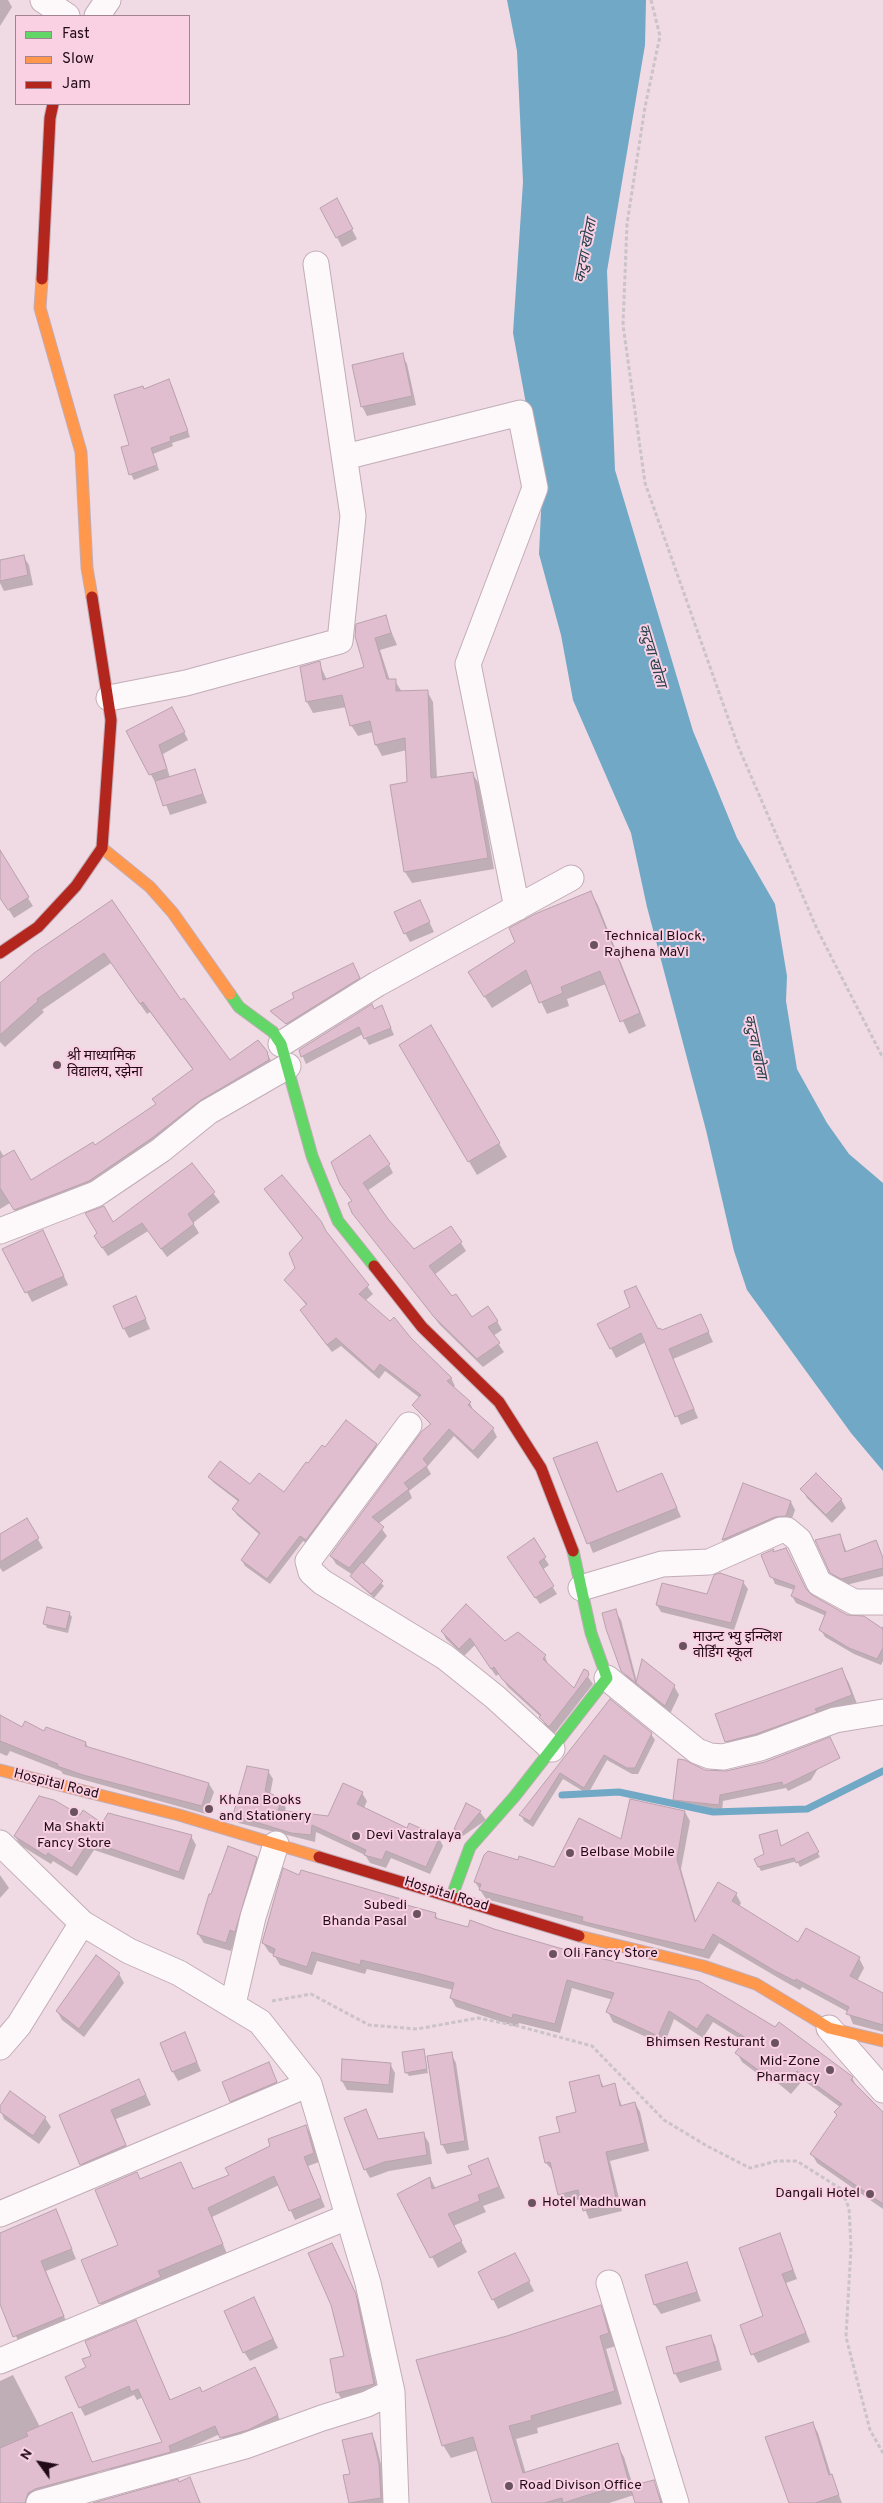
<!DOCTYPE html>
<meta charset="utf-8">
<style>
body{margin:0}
#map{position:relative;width:883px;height:2503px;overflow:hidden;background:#f0dae4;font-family:Overpass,sans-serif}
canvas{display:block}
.legend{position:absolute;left:15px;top:15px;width:175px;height:90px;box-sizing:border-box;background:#f9d1e3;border:1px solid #a38291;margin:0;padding:6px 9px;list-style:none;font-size:15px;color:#220b17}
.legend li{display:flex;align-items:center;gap:10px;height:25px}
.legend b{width:25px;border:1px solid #a38291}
.north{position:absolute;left:15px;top:2438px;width:50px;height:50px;-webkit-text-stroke:4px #f9d1e3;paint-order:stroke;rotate:302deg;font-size:14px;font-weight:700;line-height:20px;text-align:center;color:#220b17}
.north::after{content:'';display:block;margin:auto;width:18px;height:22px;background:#220b17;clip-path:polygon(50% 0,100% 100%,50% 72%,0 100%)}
</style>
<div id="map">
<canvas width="883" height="2503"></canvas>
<ul class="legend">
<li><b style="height:6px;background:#63d668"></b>Fast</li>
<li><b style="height:6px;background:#ff974d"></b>Slow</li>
<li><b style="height:6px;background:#b3261e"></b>Jam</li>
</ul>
<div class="north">N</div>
</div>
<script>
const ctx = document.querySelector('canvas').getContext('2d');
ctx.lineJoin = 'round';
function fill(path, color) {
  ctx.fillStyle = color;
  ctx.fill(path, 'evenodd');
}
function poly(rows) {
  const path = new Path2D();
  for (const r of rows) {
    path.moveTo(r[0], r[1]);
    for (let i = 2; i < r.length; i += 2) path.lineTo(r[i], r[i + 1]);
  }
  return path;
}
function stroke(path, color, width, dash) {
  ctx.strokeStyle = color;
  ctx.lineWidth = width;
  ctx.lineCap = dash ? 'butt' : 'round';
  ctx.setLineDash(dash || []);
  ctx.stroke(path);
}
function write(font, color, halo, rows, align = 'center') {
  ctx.font = font + ' Overpass,"Noto Sans Devanagari",sans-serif';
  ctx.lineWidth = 4;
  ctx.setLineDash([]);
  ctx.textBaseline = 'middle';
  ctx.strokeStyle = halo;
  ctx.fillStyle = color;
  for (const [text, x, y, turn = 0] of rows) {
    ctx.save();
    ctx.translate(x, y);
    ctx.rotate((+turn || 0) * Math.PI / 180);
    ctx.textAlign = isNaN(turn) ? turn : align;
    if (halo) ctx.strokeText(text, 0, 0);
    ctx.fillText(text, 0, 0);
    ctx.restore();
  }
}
const water = poly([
 [507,0,646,0,645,45,607,271,615,470,693,731,737,838,775,904,787,976,786,1001,797,1069,827,1123,849,1154,883,1183,883,1471,851,1433,747,1290,734,1251,706,1130,647,907,631,833,573,700,561,635,539,554,542,491,513,333,523,182,517,51]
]);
const shadow = poly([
 [0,0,8,0,12,7,0,26],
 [322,208,341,209,357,239,342,247],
 [402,355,407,364,416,405,367,416,362,406],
 [172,386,190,437,172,443,173,446,153,454,159,470,134,480,131,474,131,446,144,390],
 [23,556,29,565,33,585,4,591,0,583,0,561],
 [385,617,397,645,380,650,390,681,395,681,402,692,427,691,433,702,437,779,472,773,479,784,494,869,412,883,405,872,408,783,407,750,382,756,376,745,373,732,358,736,351,725,347,707,313,713,307,702,319,663,327,680,365,668,356,636],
 [176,716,188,740,163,754,170,778,194,770,207,803,170,815,157,781,155,782,128,732],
 [6,863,33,906,14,918,0,896,0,866],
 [591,893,598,905,646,1026,629,1034,606,984,567,999,569,1006,547,1014,532,983,492,1008,477,985,516,942],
 [112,902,181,1001,230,1062,266,1051,272,1063,158,1149,21,1220,10,1203,0,1209,0,1150,4,1157,30,1182,94,1146,157,1105,193,1070,150,1012,147,1014,111,963,42,1010,44,1012,5,1047,0,1042,0,985],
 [420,902,434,932,410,942,405,933],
 [355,969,361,982,289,1027,272,1011],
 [374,1010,385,1014,394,1035,369,1045,363,1034,306,1064,300,1050],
 [431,1027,507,1157,477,1175,400,1045],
 [191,1164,220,1202,193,1223,199,1233,167,1257,148,1231,108,1256,101,1246,113,1224],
 [389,1165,393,1173,367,1191,387,1219,414,1251,461,1243,466,1251,434,1275,451,1298,472,1319,497,1321,502,1330,493,1336,504,1352,483,1367,440,1325,353,1213,353,1201,346,1192],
 [265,1189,327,1234,373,1294,365,1301,410,1339,451,1378,455,1386,453,1388,470,1403,474,1412,493,1429,497,1437,478,1459,454,1436,427,1467,431,1474,409,1491,412,1498,378,1524,387,1536,363,1565,384,1586,374,1598,354,1580,353,1575,336,1564,331,1556,431,1425,413,1405,420,1398,385,1371,379,1379,341,1346,332,1352,306,1318,302,1310,307,1306,286,1280,297,1268,303,1239],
 [48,1241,68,1285,32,1302,21,1281],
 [140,1306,150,1329,129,1338,124,1329],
 [631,1307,661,1332,701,1315,713,1342,673,1359,698,1418,681,1425,646,1342,616,1358,599,1325],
 [596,1444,618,1493,662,1474,681,1517,593,1553,555,1459],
 [376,1445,379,1450,309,1545,303,1541,270,1584,245,1566,242,1560,260,1535,237,1515,233,1509,239,1502,213,1482,209,1477,284,1494,325,1449],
 [743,1485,791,1502,795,1510,790,1524,728,1548,723,1540],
 [802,1489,841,1499,846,1508,832,1523,807,1498],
 [26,1519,43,1548,3,1572,0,1568,0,1535],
 [840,1535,847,1553,879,1548,883,1558,883,1576,846,1585,836,1580,831,1572],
 [533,1540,549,1565,542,1570,557,1594,540,1604,513,1564],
 [773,1551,811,1596,847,1616,881,1629,883,1626,883,1661,881,1665,854,1654,825,1637,821,1630,826,1616,796,1603,792,1596,794,1590,775,1584,763,1555],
 [743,1582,748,1589,734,1630,661,1612,657,1605,708,1595],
 [615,1611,621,1620,637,1682,674,1686,679,1695,670,1714,643,1692,639,1686,639,1689,628,1680,622,1670],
 [69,1613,72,1617,68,1633,47,1628,45,1624],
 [442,1631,505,1643,545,1656,548,1665,575,1690,584,1671,593,1684,554,1734,545,1725,541,1717,508,1687,499,1674,496,1676,475,1645,464,1656,446,1639],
 [841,1669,849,1683,859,1709,734,1755,726,1741],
 [610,1701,651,1734,655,1740,638,1774,632,1774,607,1760,588,1794,563,1779,533,1827,524,1821,521,1815],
 [0,1716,23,1728,86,1743,88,1748,209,1784,214,1792,206,1814,63,1774,61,1771,10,1751,7,1756,0,1753],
 [832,1745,811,1780,788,1791,786,1788,723,1801,722,1811,678,1807,674,1800,705,1771,726,1772],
 [268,1771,273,1779,270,1795,281,1800,286,1808,284,1812,328,1817,362,1793,367,1801,364,1808,407,1829,439,1838,443,1846,430,1874,391,1858,386,1868,370,1863,365,1855,316,1832,315,1842,239,1823,234,1815],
 [480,1812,486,1820,460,1838,455,1829],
 [685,1812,690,1821,681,1869,696,1922,736,1894,741,1903,739,1907,799,1943,859,1958,864,1968,857,1981,883,1994,883,2032,853,2024,848,2012,802,1987,800,1990,782,1980,719,1943,709,1959,486,1899,475,1882,485,1856,555,1869],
 [80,1817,103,1825,191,1836,196,1845,184,1880,94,1850,77,1876,53,1861,51,1864,20,1845,15,1836],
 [776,1832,781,1847,808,1834,820,1857,800,1867,797,1861,761,1871,759,1867],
 [256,1858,261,1867,231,1951,204,1943,198,1934],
 [0,1875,9,1888,0,1898],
 [300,1877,404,1901,407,1907,435,1914,439,1921,469,1929,493,1931,573,1953,852,2078,857,2087,883,2114,883,2209,817,2163,812,2154,837,2116,835,2112,840,2107,803,2080,791,2094,773,2079,770,2083,742,2062,737,2053,745,2042,713,2022,703,2038,674,2019,664,2045,613,2022,608,2012,613,2000,572,1988,560,2033,519,2023,517,2027,456,2007,451,1998,453,1990,367,1969,365,1974,317,1961,312,1975,280,1965,274,1955,269,1952,263,1943],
 [119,1974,124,1983,84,2037,62,2020,57,2011],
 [185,2034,201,2071,178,2081,173,2072],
 [423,2050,428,2073,409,2076,406,2072],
 [451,2054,456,2063,469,2150,447,2154,442,2144],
 [268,2064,281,2091,236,2110,231,2101],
 [390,2064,395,2073,393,2093,347,2090,342,2081],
 [598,2076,604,2087,614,2085,622,2106,635,2103,640,2112,649,2151,610,2161,622,2211,589,2219,581,2199,564,2203,559,2194,553,2171,546,2163,561,2133,578,2113],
 [139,2080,151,2105,116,2119,130,2155,86,2173,61,2115],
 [0,2108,45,2118,51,2127,39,2144,4,2119],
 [366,2110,379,2140,423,2133,429,2143,432,2164,389,2171,370,2178,365,2169],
 [306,2126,311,2135,319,2162,308,2166,325,2207,295,2220,279,2185,212,2217,227,2254,105,2313,83,2261,119,2245,140,2180,181,2163,194,2190,230,2176,272,2146],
 [488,2160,505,2198,483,2206,486,2212,453,2226,467,2252,438,2268,399,2195,430,2178,436,2189,473,2175],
 [60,2220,76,2259,46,2271,68,2326,20,2345,0,2301,0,2234],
 [780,2235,797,2279,786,2283,810,2342,758,2363,753,2354,764,2317],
 [336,2252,359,2302,378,2392,342,2400,338,2393,331,2360,345,2357],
 [520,2264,534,2291,498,2309,479,2272],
 [687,2264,701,2301,661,2314,655,2305],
 [254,2299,278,2348,250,2361,244,2352],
 [600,2307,608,2320,616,2346,606,2349,622,2404,537,2428,538,2433,516,2439,526,2474,617,2445,624,2457,633,2486,653,2481,663,2503,636,2503,634,2495,609,2503,493,2503,478,2450,451,2458,443,2445,507,2337],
 [135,2322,171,2401,259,2377,282,2424,227,2446,220,2434,173,2455,114,2477,109,2469,163,2443,143,2397,137,2400,134,2395,85,2416,80,2407,87,2368,92,2356],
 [710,2336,715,2345,722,2370,680,2383,675,2373],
 [13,2375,40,2427,71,2414,100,2481,32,2503,0,2503,0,2381],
 [813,2424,818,2433,831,2475,842,2503,791,2503],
 [371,2434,375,2441,383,2472,385,2503,350,2503,345,2476,351,2475],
 [189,2479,201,2503,122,2503,120,2497]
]);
const stream = poly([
 [562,1795,619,1792,713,1812,807,1809,883,1771]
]);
const building = poly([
 [337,198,353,229,336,238,320,208,337,198],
 [403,353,412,396,361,407,352,365,403,353],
 [169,379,188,431,170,437,171,441,151,448,157,465,129,475,121,447,129,445,114,395,143,386,144,389,169,379],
 [24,555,28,575,0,581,0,560,24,555],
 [386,615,391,633,375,638,387,679,396,679,396,691,428,690,431,778,473,772,488,858,404,872,390,785,407,782,405,738,375,745,370,721,350,726,342,695,306,702,300,667,320,661,323,680,364,667,355,636,356,624,386,615],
 [172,707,185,732,159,745,167,769,149,775,126,731,172,707],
 [195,769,203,794,163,806,155,781,195,769],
 [0,850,29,897,8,910,0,898,0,850],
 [591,891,640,1013,620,1022,600,971,561,987,563,993,539,1003,526,970,484,997,468,972,515,942,509,928,535,914,591,891],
 [112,900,181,1000,184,998,230,1060,258,1040,267,1051,269,1060,201,1100,152,1138,89,1181,14,1210,0,1188,0,1158,14,1150,31,1180,93,1142,95,1145,156,1104,152,1099,193,1069,143,1002,140,1004,104,953,37,999,38,1001,0,1035,0,983,34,953,112,900],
 [420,900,430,922,404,934,394,912,420,900],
 [353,963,360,978,286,1024,270,1011,294,998,292,993,353,963],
 [372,1004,374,1009,382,1005,391,1028,364,1039,359,1027,301,1057,299,1050,372,1004],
 [431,1025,500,1143,468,1162,399,1045,431,1025],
 [370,1135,390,1164,363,1183,388,1219,414,1249,451,1226,462,1242,429,1266,452,1296,456,1294,472,1317,488,1306,498,1321,488,1327,500,1343,477,1359,434,1317,352,1213,348,1203,352,1201,340,1184,331,1162,370,1135],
 [192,1163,215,1192,188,1214,194,1224,161,1249,142,1223,102,1248,94,1236,97,1233,85,1213,104,1206,113,1222,192,1163],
 [282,1175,321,1221,326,1231,369,1285,359,1294,390,1321,394,1317,411,1338,452,1378,447,1381,471,1402,468,1405,494,1428,473,1451,449,1429,423,1459,428,1465,404,1483,409,1489,372,1517,384,1527,349,1568,330,1556,422,1431,431,1424,412,1405,421,1395,380,1364,374,1372,336,1338,327,1345,300,1310,307,1304,284,1280,295,1268,289,1253,303,1238,264,1189,282,1175],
 [43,1230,64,1276,25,1293,2,1249,43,1230],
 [636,1286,658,1329,660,1328,662,1330,701,1314,709,1332,669,1349,694,1409,675,1417,641,1333,610,1349,597,1324,630,1307,624,1291,636,1286],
 [136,1296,146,1319,123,1329,113,1306,136,1296],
 [346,1420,377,1444,306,1540,300,1536,267,1579,241,1560,260,1533,232,1509,239,1500,208,1477,220,1461,250,1484,259,1473,284,1492,306,1462,308,1463,322,1445,325,1447,346,1420],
 [597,1442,617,1492,662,1473,677,1508,587,1544,553,1458,597,1442],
 [816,1473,842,1499,826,1515,800,1489,816,1473],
 [743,1483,791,1501,786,1516,775,1517,722,1540,743,1483],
 [27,1518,39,1538,0,1562,0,1534,27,1518],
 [840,1534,845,1552,876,1540,883,1558,883,1568,841,1579,830,1573,815,1540,840,1534],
 [534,1538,546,1557,539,1562,554,1586,535,1598,507,1557,534,1538],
 [786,1548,806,1589,812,1595,847,1615,864,1616,883,1629,883,1648,877,1659,849,1648,819,1630,826,1612,791,1596,795,1586,770,1577,761,1555,774,1549,773,1552,786,1548],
 [362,1562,383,1581,371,1594,350,1576,362,1562],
 [720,1573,744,1581,731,1623,656,1605,662,1583,707,1594,714,1575,720,1573],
 [466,1604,505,1641,518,1632,546,1655,543,1659,574,1688,584,1669,588,1671,589,1675,549,1727,539,1717,541,1715,502,1679,494,1667,491,1669,470,1638,459,1649,441,1631,466,1604],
 [47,1607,70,1612,66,1629,43,1624,47,1607],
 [616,1609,627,1650,636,1683,621,1671,606,1629,602,1613,616,1609],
 [642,1659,675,1685,665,1706,636,1683,642,1659],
 [842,1668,852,1695,815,1709,817,1712,756,1734,725,1742,715,1714,842,1668],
 [610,1699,652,1733,635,1768,627,1768,604,1755,584,1788,560,1773,530,1821,519,1815,610,1699],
 [0,1715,22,1727,25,1721,44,1731,46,1727,86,1742,85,1746,209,1783,202,1806,83,1775,57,1766,58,1764,0,1741,0,1715],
 [830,1737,840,1758,783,1786,782,1782,720,1795,719,1805,673,1800,678,1759,685,1760,705,1770,726,1771,765,1762,830,1737],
 [247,1766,269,1770,265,1791,282,1799,278,1810,328,1816,343,1783,363,1792,357,1804,407,1828,409,1823,440,1837,426,1867,386,1851,382,1860,364,1855,366,1850,312,1825,311,1835,291,1833,233,1815,247,1766],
 [39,1796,54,1800,80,1815,83,1810,102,1823,108,1813,192,1835,179,1872,89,1841,72,1868,48,1853,46,1856,14,1836,39,1796],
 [630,1799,685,1811,677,1859,695,1922,718,1882,737,1893,732,1901,798,1942,806,1928,860,1957,850,1976,883,1993,883,2025,846,2014,849,2007,796,1979,795,1981,775,1971,713,1934,704,1950,589,1923,582,1921,583,1917,479,1890,481,1884,474,1882,484,1855,488,1851,518,1860,519,1856,554,1867,579,1818,621,1839,630,1799],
 [466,1803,481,1811,462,1833,454,1829,466,1803],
 [777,1830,781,1846,808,1832,819,1852,796,1863,794,1858,758,1867,754,1859,764,1854,759,1835,777,1830],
 [228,1846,257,1857,235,1932,230,1930,226,1943,197,1934,209,1894,211,1894,228,1846],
 [283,1868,299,1875,301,1870,405,1900,403,1904,436,1913,435,1918,468,1927,470,1920,494,1929,573,1952,699,1981,775,2027,779,2022,853,2077,851,2080,883,2112,883,2204,810,2154,837,2115,834,2112,842,2104,797,2071,786,2085,767,2071,765,2075,735,2053,746,2038,707,2014,697,2029,669,2011,658,2036,606,2012,614,1993,567,1980,555,2024,513,2014,512,2018,450,1998,454,1983,420,1974,361,1960,360,1965,312,1952,307,1967,273,1956,275,1949,262,1943,283,1868],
 [96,1955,120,1973,79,2029,56,2011,96,1955],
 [185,2032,197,2062,172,2072,160,2043,185,2032],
 [424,2049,427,2069,405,2073,402,2052,424,2049],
 [452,2052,465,2141,441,2145,427,2056,452,2052],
 [342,2059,391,2063,389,2085,341,2081,342,2059],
 [269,2062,277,2082,230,2102,222,2082,269,2062],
 [599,2075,602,2087,615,2083,620,2106,635,2102,645,2143,606,2152,617,2202,583,2211,578,2190,558,2195,550,2162,545,2163,539,2137,560,2132,556,2117,576,2112,569,2082,599,2075],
 [139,2079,146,2095,111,2110,126,2145,80,2165,59,2115,139,2079],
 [10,2091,46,2117,33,2136,0,2112,0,2106,10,2091],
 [366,2109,378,2139,424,2132,427,2155,384,2162,364,2170,344,2118,366,2109],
 [306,2125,314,2153,304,2157,321,2198,289,2211,274,2176,208,2208,223,2244,158,2271,161,2277,99,2304,81,2260,118,2245,95,2190,137,2172,140,2179,181,2162,193,2189,229,2175,225,2168,270,2146,268,2139,306,2125],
 [488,2158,499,2187,478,2195,480,2201,448,2214,462,2241,430,2258,397,2194,430,2177,432,2189,472,2174,468,2166,488,2158],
 [56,2209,72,2249,41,2261,64,2316,13,2337,0,2304,0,2233,56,2209],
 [780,2233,793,2270,782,2274,806,2333,751,2355,740,2325,763,2316,739,2248,780,2233],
 [332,2243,356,2294,374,2384,336,2393,330,2359,344,2356,331,2305,308,2253,332,2243],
 [515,2253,530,2281,492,2300,478,2272,515,2253],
 [687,2262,697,2292,654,2305,645,2275,687,2262],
 [254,2297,273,2339,243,2353,224,2311,254,2297],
 [601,2305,609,2333,600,2336,615,2391,531,2416,532,2420,509,2426,523,2473,618,2443,629,2482,563,2503,562,2498,544,2503,492,2503,473,2437,442,2446,416,2360,507,2336,601,2305],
 [136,2320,170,2400,200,2387,202,2392,255,2367,278,2415,248,2430,220,2438,215,2426,169,2446,171,2452,35,2489,28,2493,25,2503,0,2503,0,2448,28,2436,26,2432,72,2412,92,2462,162,2442,138,2389,131,2392,129,2386,79,2408,65,2377,86,2367,82,2359,91,2356,85,2341,136,2320],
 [711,2335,718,2361,674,2374,666,2347,711,2335],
 [813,2422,829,2475,832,2474,839,2495,815,2503,789,2503,765,2437,813,2422],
 [372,2433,379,2464,381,2498,349,2503,343,2475,350,2474,342,2440,372,2433],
 [190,2477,200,2503,93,2503,178,2479,179,2482,190,2477],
 [654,2480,661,2503,635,2503,630,2486,654,2480]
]);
const path = poly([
 [651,0,660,36,645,107,627,224,623,325,645,483,738,746,817,929,883,1058],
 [272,2001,311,1994,369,2025,417,2029,478,2018,518,2026,592,2046,664,2120,707,2146,750,2168,777,2161,797,2161,841,2189,849,2208,851,2247,846,2337,870,2430,883,2453]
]);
const street = poly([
 [43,0,67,16],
 [97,16,108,0],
 [345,457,520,413,535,488,468,664,517,908],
 [109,698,186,683,340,641,353,516,316,264],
 [281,1044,377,984,571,878],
 [0,1231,96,1194,161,1150,208,1112,288,1066],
 [409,1425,308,1561,311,1572,322,1582,445,1657,495,1697,552,1749],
 [581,1588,662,1564,709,1562,781,1530,787,1530,799,1540,819,1583,854,1602,883,1602],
 [607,1678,697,1751,710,1756,723,1757,760,1748,835,1720,883,1712],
 [0,1843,82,1923,129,1951,179,1973,260,2022,309,2084,368,2283,392,2392,396,2503],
 [233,2004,253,1917,276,1844],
 [829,2028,883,2090],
 [0,2047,19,2025,82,1923],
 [0,2214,309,2084],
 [609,2283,676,2503],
 [0,2361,347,2217],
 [39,2503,245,2446,322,2418,367,2404,392,2392]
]);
const fast = poly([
 [230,994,239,1007,273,1032,281,1044,312,1156,338,1221,374,1266],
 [452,1896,470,1847,515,1796,607,1678,591,1633,573,1551]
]);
const slow = poly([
 [42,279,40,308,81,452,87,568,92,597],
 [102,848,150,887,173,913,230,994],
 [0,1770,179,1815,319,1857],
 [579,1936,703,1966,756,1984,829,2028,883,2041]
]);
const jam = poly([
 [42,279,50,118,53,104],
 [0,953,38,927,76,886,102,848,111,720,92,597],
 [374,1266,422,1327,499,1402,541,1468,573,1551],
 [319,1857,579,1936]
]);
const markers = [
 [594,945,5,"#6a535f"],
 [57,1065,5,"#6a535f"],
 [683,1646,5,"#6a535f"],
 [209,1809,5,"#6a535f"],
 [74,1812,5,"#6a535f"],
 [356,1836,5,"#6a535f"],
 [570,1853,5,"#6a535f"],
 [417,1914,5,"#6a535f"],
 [553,1954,5,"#6a535f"],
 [775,2043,5,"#6a535f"],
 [830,2070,5,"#6a535f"],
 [870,2194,5,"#6a535f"],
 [532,2203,5,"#6a535f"],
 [509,2486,5,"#6a535f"]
];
const poiNames = [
 ["Technical Block,",604,937],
 ["Rajhena MaVi",604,953],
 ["श्री माध्यामिक",67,1057],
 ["विद्यालय, रझेना",67,1073],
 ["माउन्ट भ्यु इन्ग्लिश",693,1638],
 ["वोर्डिंग स्कूल",693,1654],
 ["Khana Books",219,1801],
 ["and Stationery",219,1817],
 ["Ma Shakti",74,1828,"center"],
 ["Fancy Store",74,1844,"center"],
 ["Devi Vastralaya",366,1836],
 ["Belbase Mobile",580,1853],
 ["Subedi",407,1906,"right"],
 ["Bhanda Pasal",407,1922,"right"],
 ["Oli Fancy Store",563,1954],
 ["Bhimsen Resturant",765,2043,"right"],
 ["Mid-Zone",820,2062,"right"],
 ["Pharmacy",820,2078,"right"],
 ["Dangali Hotel",860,2194,"right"],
 ["Hotel Madhuwan",542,2203],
 ["Road Divison Office",519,2486]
];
const streetNames = [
 ["Hospital Road",56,1785,14],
 ["Hospital Road",446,1895,17]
];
const waterNames = [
 ["कटुवा खोला",587,251,-79],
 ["कटुवा खोला",651,656,73],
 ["कटुवा खोला",754,1047,78]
];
fill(water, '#71a8c5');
fill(shadow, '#0003');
stroke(stream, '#71a8c5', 7);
fill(building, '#e0becf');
stroke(building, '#b8a2ac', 1);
stroke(street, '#c2adb7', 27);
stroke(fast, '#c2adb7', 13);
stroke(slow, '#c2adb7', 13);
stroke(jam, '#c2adb7', 13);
stroke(path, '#cbc3c8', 3, [4, 2.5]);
stroke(street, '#fdf9fb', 25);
stroke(fast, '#63d668', 11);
stroke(slow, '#ff974d', 11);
stroke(jam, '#b3261e', 11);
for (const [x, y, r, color] of markers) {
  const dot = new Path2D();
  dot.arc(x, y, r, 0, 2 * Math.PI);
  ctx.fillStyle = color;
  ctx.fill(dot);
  stroke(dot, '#f9d1e3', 2);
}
write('14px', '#220b17', '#f9d1e3', poiNames, 'left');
write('14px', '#220b17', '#f9d1e3', streetNames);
write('italic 15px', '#26404d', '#f9d1e3', waterNames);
</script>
